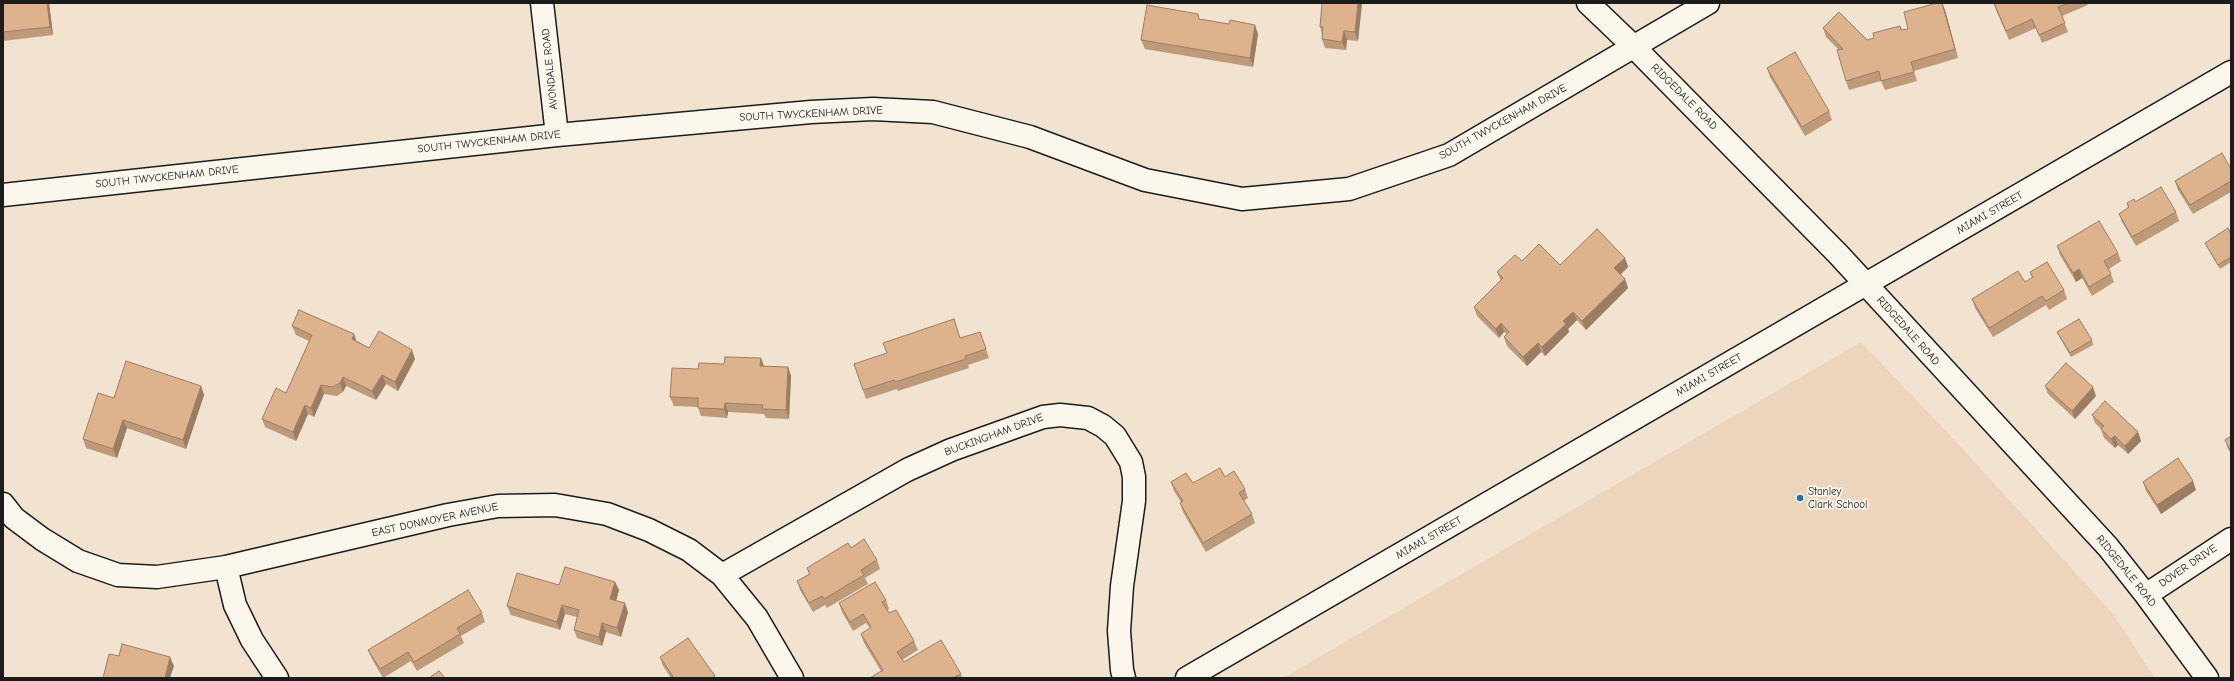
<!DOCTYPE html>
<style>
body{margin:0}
#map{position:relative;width:2234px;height:681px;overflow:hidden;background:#f2e3d0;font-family:"Comic Neue",sans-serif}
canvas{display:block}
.frame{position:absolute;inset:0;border:4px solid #1c1c1c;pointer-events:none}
</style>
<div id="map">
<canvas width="2234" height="681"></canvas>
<div class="frame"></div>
</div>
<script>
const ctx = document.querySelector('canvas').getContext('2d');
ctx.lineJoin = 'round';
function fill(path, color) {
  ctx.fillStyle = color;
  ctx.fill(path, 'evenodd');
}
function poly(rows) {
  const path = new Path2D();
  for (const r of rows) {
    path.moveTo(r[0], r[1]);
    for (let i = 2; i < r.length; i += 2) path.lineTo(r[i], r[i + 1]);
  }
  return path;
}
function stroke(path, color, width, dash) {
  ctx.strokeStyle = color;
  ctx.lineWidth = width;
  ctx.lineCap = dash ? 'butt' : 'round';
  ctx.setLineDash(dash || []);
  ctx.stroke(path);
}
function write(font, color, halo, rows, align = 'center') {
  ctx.font = font + ' "Comic Neue",sans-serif';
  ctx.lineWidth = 3.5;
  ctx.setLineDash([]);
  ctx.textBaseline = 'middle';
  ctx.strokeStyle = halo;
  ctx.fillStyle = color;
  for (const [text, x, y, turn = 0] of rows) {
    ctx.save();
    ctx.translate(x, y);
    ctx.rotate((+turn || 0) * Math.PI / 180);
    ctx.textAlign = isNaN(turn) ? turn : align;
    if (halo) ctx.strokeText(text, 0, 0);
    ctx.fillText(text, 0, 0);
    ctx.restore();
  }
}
const built = poly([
 [1861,342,1961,447,2113,614,2155,678,1283,678]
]);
const minor = poly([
 [542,3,557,135],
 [1588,3,1634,47,1838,254,2108,547,2146,595,2207,678],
 [3,195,557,135,811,112,873,109,933,112,1030,137,1145,180,1242,199,1349,189,1449,155,1708,3],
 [3,504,14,518,42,539,78,561,118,575,157,577,226,567,448,515,498,506,555,505,607,514,649,530,689,550,722,575,757,618,792,678],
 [226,567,235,605,252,640,277,678],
 [722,575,907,470,951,450,1043,417,1060,415,1088,418,1103,426,1115,436,1131,462,1134,477,1134,501,1122,586,1119,631,1122,670,1124,678],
 [2146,595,2231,539],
 [1187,678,2231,72]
]);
const wall = poly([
 [3,3,49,3,53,35,3,41],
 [1322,3,1362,3,1358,41,1347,40,1346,50,1325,48,1322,39,1322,34,1320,27],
 [1942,3,1945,10,1958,58,1914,71,1917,81,1885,90,1881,81,1849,90,1846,81,1839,50,1826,37,1823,28,1867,40,1874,38,1900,26,1902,30,1908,29],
 [1993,3,2087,3,2088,5,2062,16,2068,32,2042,43,2036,28,2009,40],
 [1200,19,1229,24,1258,34,1253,67,1145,49,1141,40],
 [1767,68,1829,111,1832,120,1805,136,1770,77],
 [2231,169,2231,192,2193,214,2178,190,2175,181],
 [2135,202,2176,212,2179,221,2136,246,2122,222,2119,214,2128,208,2127,203],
 [2231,234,2231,262,2220,269,2207,247,2205,243],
 [2057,246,2118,253,2121,261,2109,269,2111,274,2114,282,2092,296,2082,278,2076,282,2060,255],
 [1625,258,1628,267,1620,274,1625,279,1628,288,1586,330,1577,320,1568,329,1569,332,1545,356,1541,352,1527,366,1507,346,1504,337,1507,334,1504,332,1499,338,1477,316,1474,307,1501,281,1497,272],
 [2030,272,2064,290,2067,299,2049,310,2046,305,1993,337,1975,308,1972,299,2025,282,2032,278],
 [292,326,357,341,369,348,415,359,398,391,386,384,376,400,346,386,343,392,337,396,324,394,314,417,308,414,296,441,265,427,262,419,286,393,309,341,296,335],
 [980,332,989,358,968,365,969,368,898,391,897,389,866,399,854,364,961,338],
 [2057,332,2092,340,2093,345,2071,357,2059,336],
 [761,358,764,366,788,367,791,376,789,419,766,418,764,414,728,412,727,418,701,416,698,407,674,406,670,397,698,369],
 [201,386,204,395,186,449,127,428,117,458,86,448,83,439,114,398],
 [2045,386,2096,396,2075,419,2048,394],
 [2092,415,2138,432,2141,441,2128,454,2118,445,2115,448,2104,438,2101,429,2095,423],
 [2231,436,2231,454,2228,449,2225,440],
 [1225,477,1245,489,1248,498,1244,501,1252,514,1255,523,1206,552,1183,512,1180,503,1181,502,1174,491,1171,482,1193,483],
 [2143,482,2196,490,2161,514,2146,491],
 [851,548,877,560,880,569,865,578,868,584,827,608,825,605,813,612,800,590,797,581,809,574,807,568],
 [615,582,619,590,616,601,628,612,621,637,606,632,602,646,577,638,574,630,577,617,565,614,560,630,511,615,507,606,559,585],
 [886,600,889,609,887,610,889,613,914,641,918,650,902,660,904,662,961,674,962,678,870,678,881,671,864,643,861,634,870,628,866,623,853,631,842,612,839,603],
 [482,613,485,622,461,636,464,643,417,671,411,661,383,678,372,659,368,650],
 [660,657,715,676,715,678,671,678,663,666]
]);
const shadedWall = poly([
 [47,3,49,3,53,35,50,27],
 [1358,3,1362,3,1358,41,1355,32],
 [1942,3,1945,10,1958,58,1955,49],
 [1255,25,1258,34,1253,67,1250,58],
 [1344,31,1347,40,1346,50,1342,42],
 [1625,258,1628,267,1618,277,1614,268],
 [2079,269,2082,278,2076,282,2073,273],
 [1625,279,1628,288,1586,330,1582,321],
 [1573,312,1577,320,1568,329,1569,332,1545,356,1542,347,1563,321],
 [1501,323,1504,332,1499,338,1496,329],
 [354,334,357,343,352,339],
 [1538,343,1541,352,1527,366,1523,357],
 [412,350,415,359,398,391,395,382],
 [761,358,764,367,760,366],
 [788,367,791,376,789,419,786,410],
 [382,375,386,384,376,400,372,391],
 [343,377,346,386,343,392,340,383],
 [321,385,324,394,314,417,311,408],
 [201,386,204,395,186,449,183,440],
 [2093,387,2096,396,2075,419,2072,411],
 [725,403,728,412,727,418,724,409],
 [305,405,308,414,296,441,293,432],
 [123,420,127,428,117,458,113,449],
 [2138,432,2141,441,2128,454,2125,446],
 [2115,436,2118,445,2115,448,2111,439],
 [2193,481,2196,490,2161,514,2157,505],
 [615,582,619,590,614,608,610,599],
 [625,603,628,612,621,637,617,628],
 [562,605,565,614,560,630,557,622],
 [602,623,606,632,602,646,599,637],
 [170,657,174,666,170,678,165,678]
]);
const building = poly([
 [3,3,47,3,50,27,3,32,3,3],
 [1322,3,1358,3,1355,32,1344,31,1342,42,1322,39,1323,27,1320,27,1322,3],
 [1937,3,1942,3,1955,49,1911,62,1914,72,1881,81,1879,71,1846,81,1837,50,1843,49,1823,28,1839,12,1867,40,1874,38,1873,33,1900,26,1901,30,1908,29,1904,12,1937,3],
 [1994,3,2068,3,2058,7,2065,23,2039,35,2032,19,2006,31,1994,3],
 [1147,5,1198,14,1199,19,1229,24,1230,20,1255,25,1250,58,1141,40,1147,5],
 [1795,52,1829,111,1802,127,1767,68,1795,52],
 [2222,153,2231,169,2231,181,2190,205,2175,181,2222,153],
 [2161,187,2176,212,2132,237,2119,214,2129,207,2127,203,2134,199,2135,202,2161,187],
 [2099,221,2118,253,2104,261,2111,274,2089,287,2079,269,2073,273,2057,246,2099,221],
 [2228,228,2231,234,2231,257,2218,265,2205,243,2228,228],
 [1597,229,1625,258,1614,268,1625,279,1582,321,1573,312,1563,321,1566,324,1542,347,1538,343,1523,357,1504,337,1509,332,1501,323,1496,329,1474,307,1503,278,1497,272,1515,255,1522,261,1539,244,1560,265,1597,229],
 [2047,262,2064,290,2046,301,2042,296,1989,328,1972,299,2018,271,2025,282,2033,277,2030,272,2047,262],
 [299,310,354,334,352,339,369,348,379,331,412,350,395,382,382,375,372,391,343,377,340,383,333,387,321,385,311,408,305,405,293,432,262,419,276,388,286,393,312,335,292,326,299,310],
 [954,319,960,338,980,332,986,349,965,356,966,359,895,382,894,380,863,390,854,364,887,353,883,343,954,319],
 [2079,319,2092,340,2070,353,2057,332,2079,319],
 [725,357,761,358,760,366,788,367,786,410,762,409,763,405,725,403,724,409,698,408,698,398,670,397,672,368,698,369,699,363,724,364,725,357],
 [126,361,201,386,183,440,123,420,113,449,83,439,98,393,114,398,126,361],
 [2066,363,2093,387,2072,411,2045,386,2066,363],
 [2105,401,2138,432,2125,446,2115,436,2111,439,2101,429,2104,426,2092,415,2105,401],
 [2231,436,2231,452,2225,440,2231,436],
 [2178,458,2193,481,2157,505,2143,482,2178,458],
 [1220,468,1225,477,1234,471,1245,489,1239,493,1252,514,1203,543,1180,503,1183,501,1171,482,1186,473,1193,483,1220,468],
 [864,539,877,560,861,570,864,575,824,599,822,596,809,603,797,581,810,574,807,568,848,543,851,548,864,539],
 [565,567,615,582,610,599,625,603,617,628,602,623,599,637,574,630,579,610,562,605,557,622,507,606,517,573,559,585,565,567],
 [875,582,886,600,882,602,889,613,896,610,914,641,897,652,904,662,941,640,961,674,953,678,870,678,883,670,861,634,871,627,863,614,850,622,839,603,875,582],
 [468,590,482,613,457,628,460,634,414,662,408,652,380,669,368,650,468,590],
 [688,638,715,676,712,678,674,678,660,657,688,638],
 [122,644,170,657,165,678,103,678,109,654,119,656,122,644],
 [439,671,445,678,429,678,439,671]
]);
const markers = [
 [1800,498,4,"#1f6fb2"]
];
const streetNames = [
 ["AVONDALE ROAD",550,69,-96],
 ["RIDGEDALE ROAD",1684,97,45],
 ["SOUTH TWYCKENHAM DRIVE",811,114,-3],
 ["SOUTH TWYCKENHAM DRIVE",1503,122,-29],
 ["SOUTH TWYCKENHAM DRIVE",489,142,-6],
 ["SOUTH TWYCKENHAM DRIVE",167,177,-6],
 ["MIAMI STREET",1990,213,-30],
 ["RIDGEDALE ROAD",1908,331,48],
 ["MIAMI STREET",1709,375,-30],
 ["BUCKINGHAM DRIVE",994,435,-20],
 ["EAST DONMOYER AVENUE",435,520,-12],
 ["MIAMI STREET",1429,538,-30],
 ["DOVER DRIVE",2188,566,-34],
 ["RIDGEDALE ROAD",2126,571,51]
];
const poiNames = [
 ["Stanley",1808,492],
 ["Clark School",1808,505]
];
fill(built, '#ecd5bc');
stroke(minor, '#1c1c1c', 25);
stroke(minor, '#fbf7ec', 22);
fill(wall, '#be9a79');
fill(shadedWall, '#9b7d63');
fill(building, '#ddb38d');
stroke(building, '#9b7d63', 1);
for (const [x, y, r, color] of markers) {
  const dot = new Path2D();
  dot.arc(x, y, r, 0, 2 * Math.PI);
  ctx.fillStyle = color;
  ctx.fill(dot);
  stroke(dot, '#fbf7ec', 1.5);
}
write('11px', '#1c1c1c', '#fbf7ec', streetNames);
write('11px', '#1c1c1c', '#fbf7ec', poiNames, 'left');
</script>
